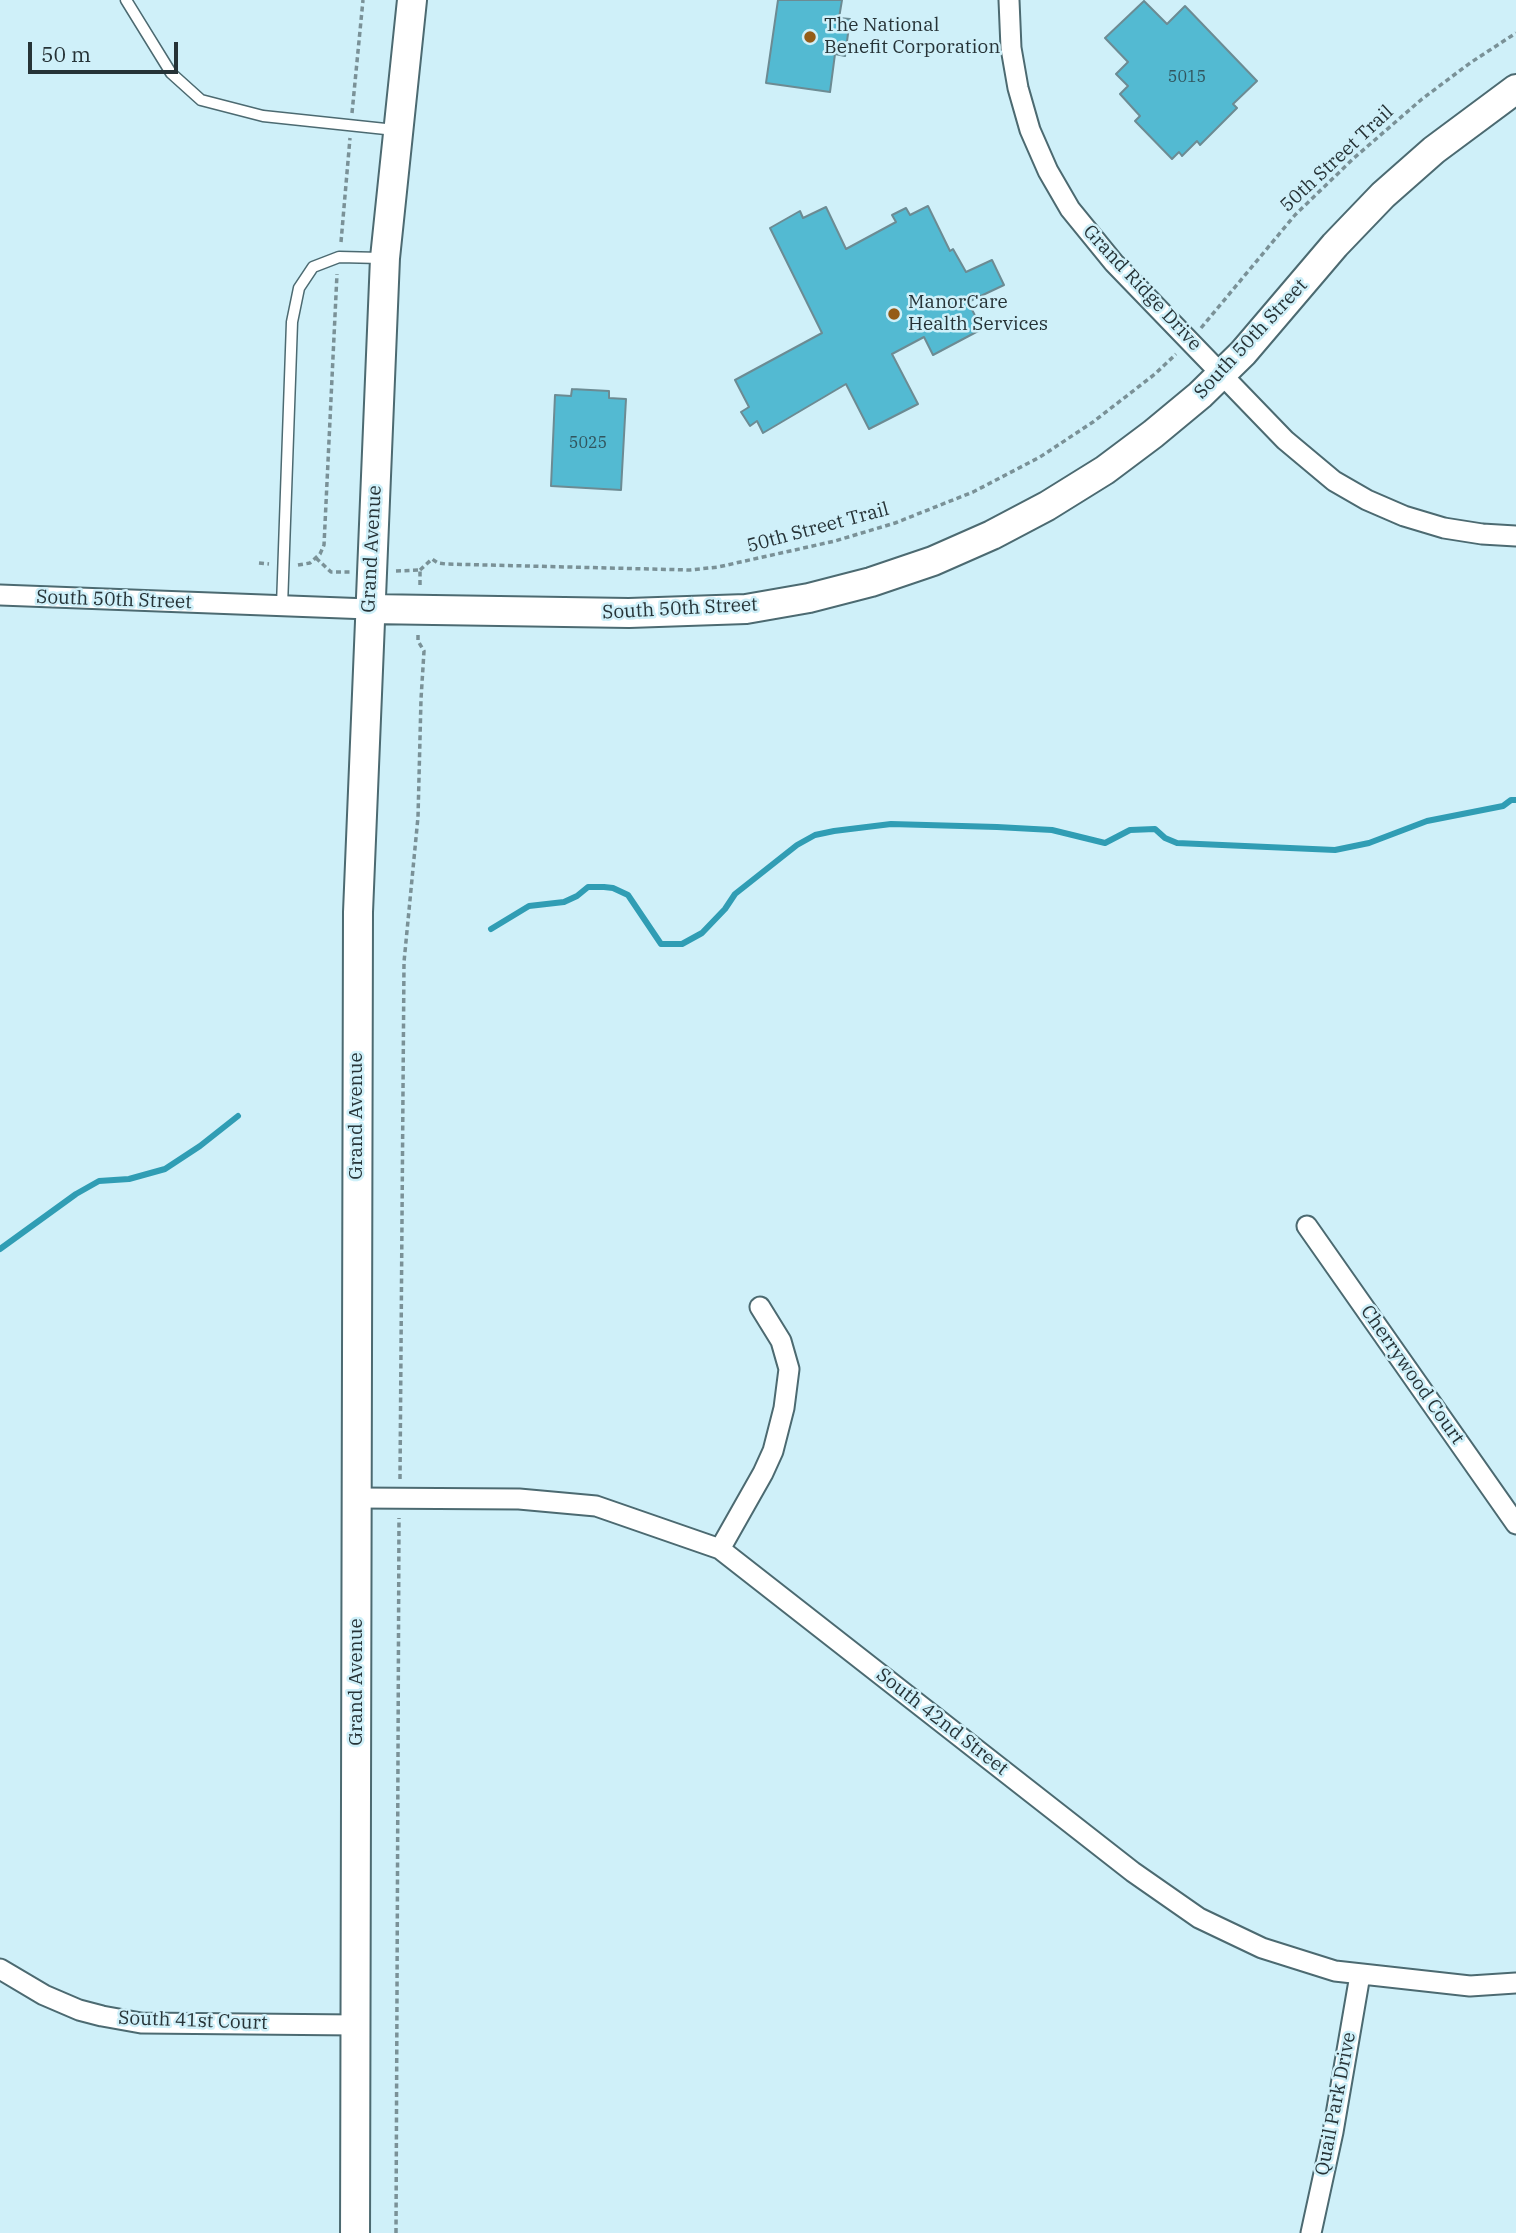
<!DOCTYPE html>
<style>
body{margin:0}
#map{position:relative;width:1516px;height:2233px;overflow:hidden;background:#cff0f9;font-family:"IBM Plex Serif",serif}
canvas{display:block}
.scale{position:absolute;left:28px;top:42px;width:150px;height:32px;box-sizing:border-box;border:4px solid #263337;border-top:0;padding-left:9px;font-size:21px;line-height:24px;white-space:nowrap;color:#263337;-webkit-text-stroke:5px #cff0f9;paint-order:stroke}
</style>
<div id="map">
<canvas width="1516" height="2233"></canvas>
<div class="scale">50 m</div>
</div>
<script>
const ctx = document.querySelector('canvas').getContext('2d');
ctx.lineJoin = 'round';
function poly(rows) {
  const path = new Path2D();
  for (const r of rows) {
    path.moveTo(r[0], r[1]);
    for (let i = 2; i < r.length; i += 2) path.lineTo(r[i], r[i + 1]);
  }
  return path;
}
function stroke(path, color, width, dash) {
  ctx.strokeStyle = color;
  ctx.lineWidth = width;
  ctx.lineCap = dash ? 'butt' : 'round';
  ctx.setLineDash(dash || []);
  ctx.stroke(path);
}
function fill(path, color) {
  ctx.fillStyle = color;
  ctx.fill(path, 'evenodd');
}
function write(font, color, halo, rows, align = 'center') {
  ctx.font = font + ' "IBM Plex Serif",serif';
  ctx.lineWidth = 5;
  ctx.setLineDash([]);
  ctx.textBaseline = 'middle';
  ctx.strokeStyle = halo;
  ctx.fillStyle = color;
  for (const [text, x, y, turn = 0] of rows) {
    ctx.save();
    ctx.translate(x, y);
    ctx.rotate((+turn || 0) * Math.PI / 180);
    ctx.textAlign = isNaN(turn) ? turn : align;
    if (halo) ctx.strokeText(text, 0, 0);
    ctx.fillText(text, 0, 0);
    ctx.restore();
  }
}
const stream = poly([
 [491,929,529,906,564,902,577,896,588,887,604,887,613,888,628,895,661,944,682,944,702,933,725,909,735,894,797,845,815,835,834,831,891,824,997,827,1052,830,1105,843,1130,830,1155,829,1165,838,1177,843,1335,850,1369,843,1427,821,1503,806,1511,800,1516,800],
 [0,1249,76,1194,99,1181,129,1179,165,1169,200,1146,238,1116]
]);
const building = poly([
 [778,0,842,0,839,18,850,19,845,56,835,54,830,92,766,83,778,0],
 [1144,1,1167,24,1185,6,1257,81,1233,104,1237,108,1200,145,1197,141,1182,156,1179,152,1172,159,1135,121,1140,116,1120,94,1128,86,1116,74,1128,62,1105,38,1144,1],
 [928,206,950,251,953,249,966,272,992,260,1004,285,968,302,982,329,933,355,924,337,892,354,918,404,869,429,846,384,763,433,757,421,750,426,741,412,749,407,735,380,822,333,770,228,800,211,803,218,826,207,846,249,896,222,892,215,906,208,910,215,928,206],
 [572,389,609,391,609,398,626,399,621,490,551,486,555,395,571,396,572,389]
]);
const path = poly([
 [352,113,363,0],
 [341,242,350,138],
 [1201,328,1295,215,1354,158,1422,99,1470,63,1516,33],
 [316,558,331,572,350,572],
 [259,563,269,564],
 [298,565,310,563,320,554,324,545,337,274],
 [420,570,432,559,438,563,446,564,690,570,718,567,835,541,895,523,973,492,1040,457,1093,422,1155,374,1176,354],
 [396,571,420,570],
 [420,585,420,570],
 [400,1479,404,962,418,817,421,699,424,651,418,641,418,632],
 [396,2233,399,1518]
]);
const lane = poly([
 [126,0,171,73,201,100,263,116,395,130],
 [282,606,292,322,299,288,313,267,339,257,381,258]
]);
const street = poly([
 [1009,0,1011,48,1018,88,1030,130,1048,171,1070,209,1114,263,1285,440,1334,481,1367,500,1404,516,1444,528,1482,534,1516,536],
 [0,595,369,609],
 [1307,1226,1516,1524],
 [358,1498,519,1499,596,1506,720,1549,1133,1872,1199,1918,1262,1948,1335,1971,1470,1986,1516,1983],
 [720,1549,763,1473,773,1451,784,1408,789,1369,781,1341,760,1307],
 [0,1969,44,1995,79,2010,102,2016,141,2023,356,2025],
 [1311,2233,1333,2132,1360,1975]
]);
const secondary = poly([
 [369,609,629,613,746,609,809,598,871,582,933,561,992,535,1047,506,1105,470,1153,434,1200,395,1243,353,1335,245,1383,195,1434,150,1516,89],
 [355,2233,358,912,385,258,412,0]
]);
const markers = [
 [810,37,7,"#955c17"],
 [894,314,7,"#955c17"]
];
const numberNames = [
 ["5015",1187,77],
 ["5025",588,443]
];
const poiNames = [
 ["The National",824,26],
 ["Benefit Corporation",824,48],
 ["ManorCare",908,303],
 ["Health Services",908,325]
];
const streetNames = [
 ["50th Street Trail",1337,159,-43],
 ["Grand Ridge Drive",1142,288,47],
 ["South 50th Street",1251,339,-47],
 ["50th Street Trail",818,528,-15],
 ["Grand Avenue",372,549,-87],
 ["South 50th Street",114,600,2],
 ["South 50th Street",680,609,-3],
 ["Grand Avenue",357,1116,-90],
 ["Cherrywood Court",1412,1375,55],
 ["Grand Avenue",357,1682,-90],
 ["South 42nd Street",942,1722,38],
 ["South 41st Court",193,2021,2],
 ["Quail Park Drive",1336,2104,-79]
];
stroke(stream, '#309db4', 6);
fill(building, '#53bad2');
stroke(building, '#6c8b93', 2);
stroke(lane, '#4c6a71', 13);
stroke(street, '#4c6a71', 23);
stroke(secondary, '#4c6a71', 32);
stroke(path, '#7a9197', 3.5, [5, 3.5]);
stroke(lane, '#fff', 10);
stroke(street, '#fff', 19);
stroke(secondary, '#fff', 28);
for (const [x, y, r, color] of markers) {
  const dot = new Path2D();
  dot.arc(x, y, r, 0, 2 * Math.PI);
  ctx.fillStyle = color;
  ctx.fill(dot);
  stroke(dot, '#cff0f9', 2.5);
}
write('16px', '#31555e', null, numberNames);
write('19px', '#263337', '#cff0f9', poiNames, 'left');
write('19px', '#263337', '#cff0f9', streetNames);
</script>
